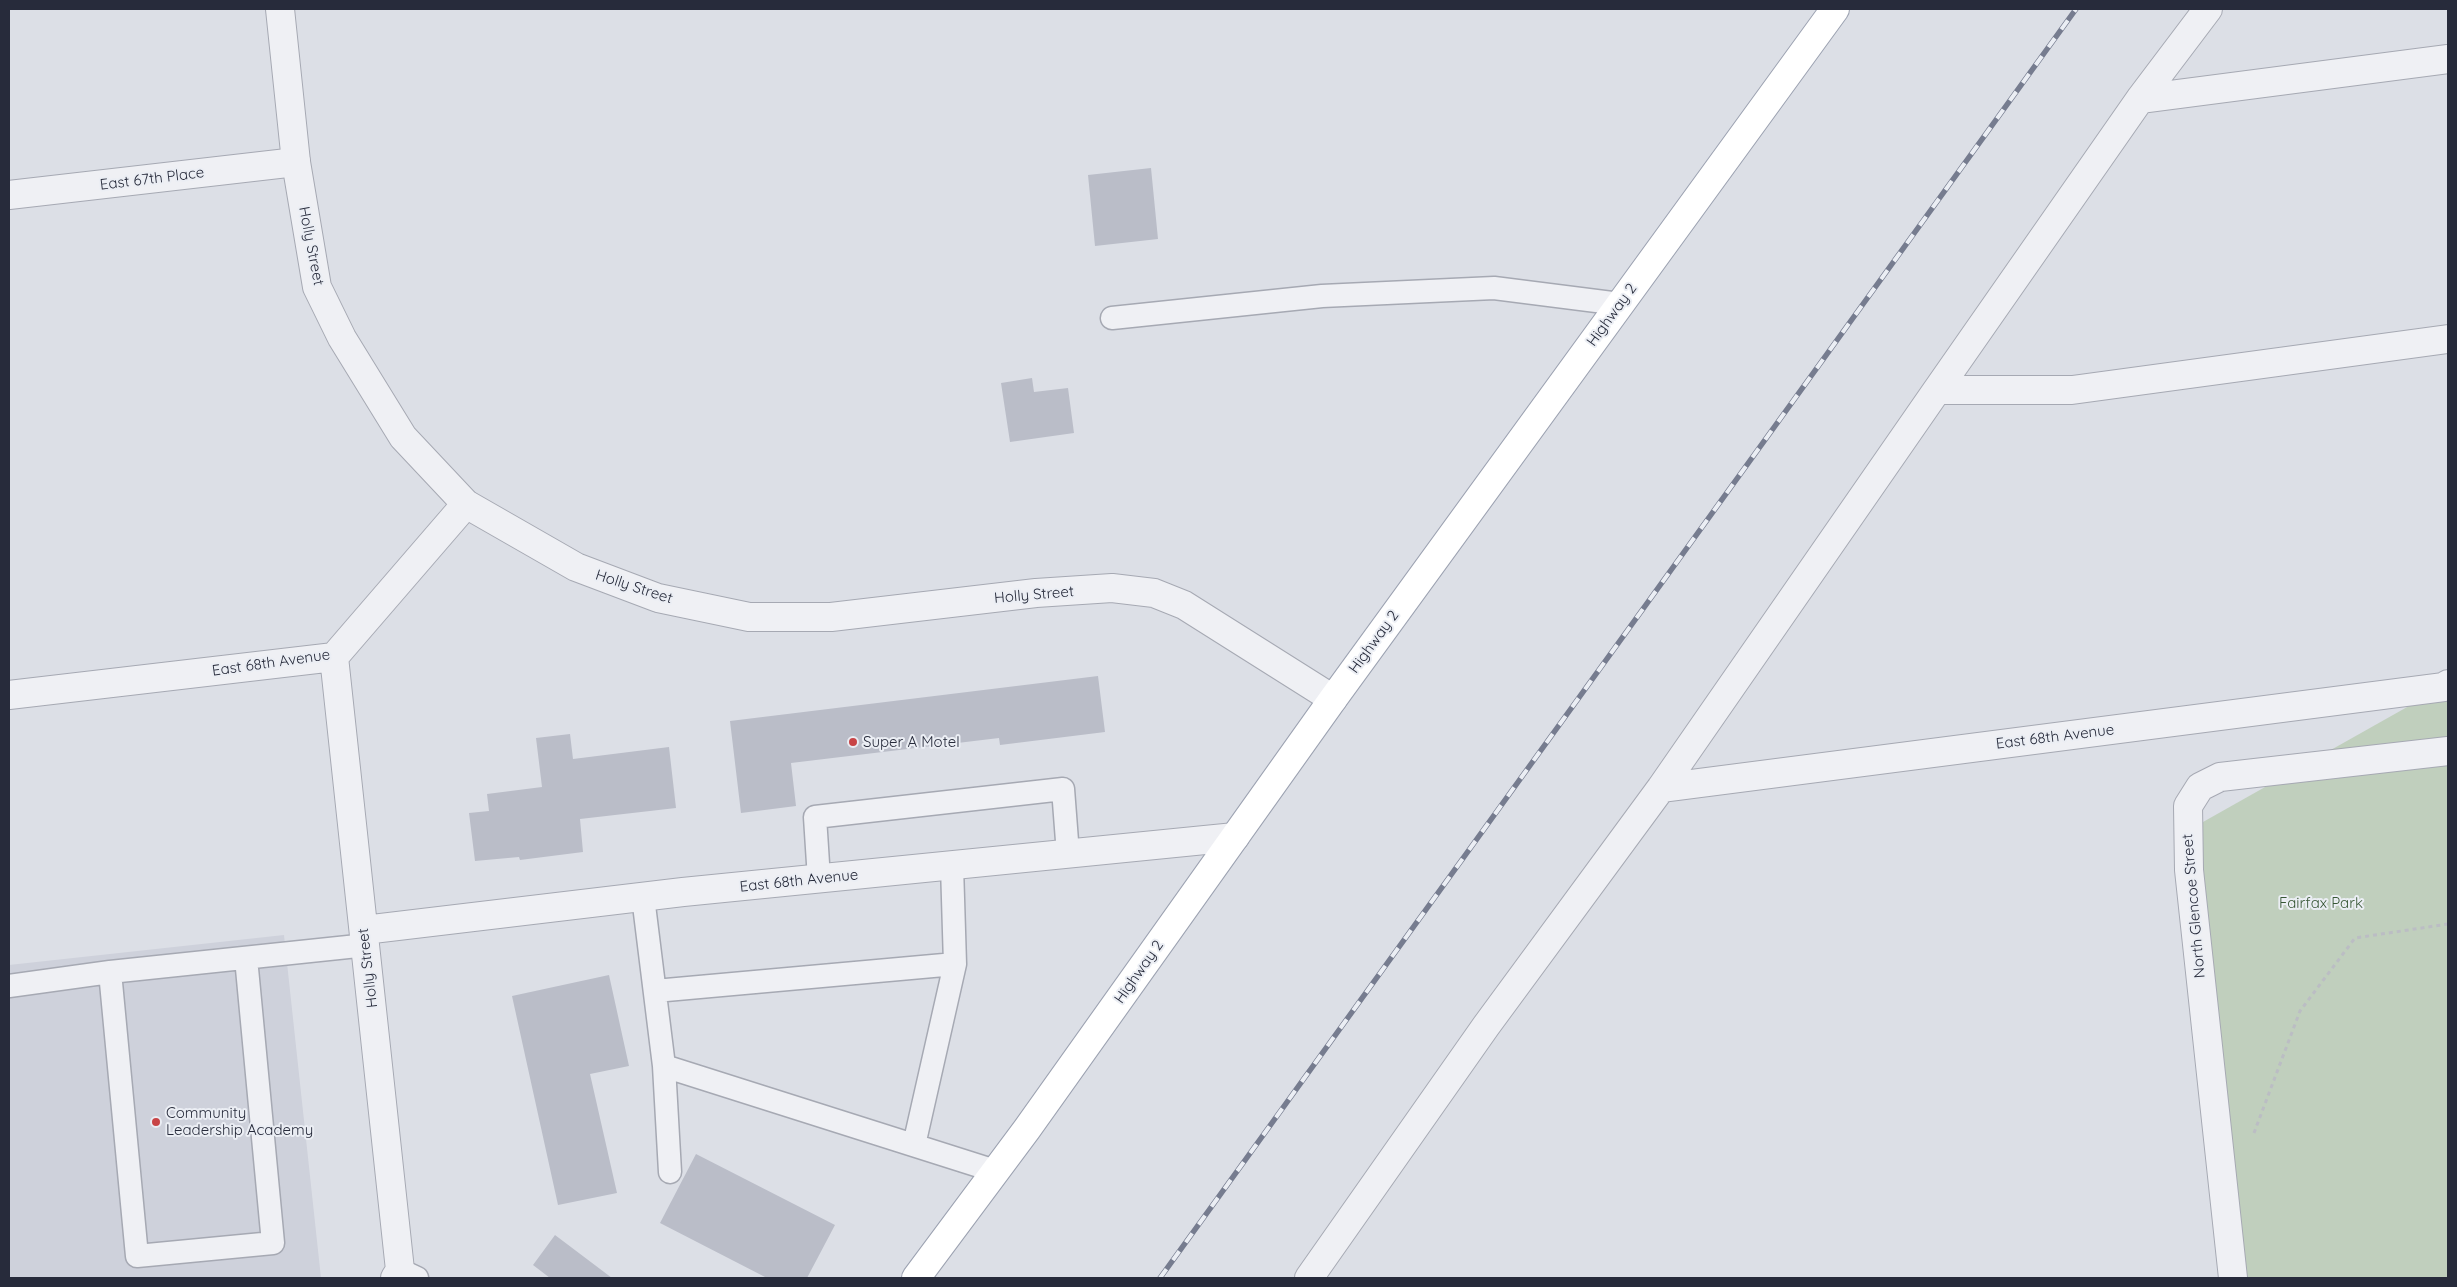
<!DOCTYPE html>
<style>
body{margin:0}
#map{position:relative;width:2457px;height:1287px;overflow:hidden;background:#dcdfe6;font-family:Quicksand,sans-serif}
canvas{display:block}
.frame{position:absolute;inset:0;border:10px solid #272b3b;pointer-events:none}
</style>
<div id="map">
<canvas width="2457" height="1287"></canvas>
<div class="frame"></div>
</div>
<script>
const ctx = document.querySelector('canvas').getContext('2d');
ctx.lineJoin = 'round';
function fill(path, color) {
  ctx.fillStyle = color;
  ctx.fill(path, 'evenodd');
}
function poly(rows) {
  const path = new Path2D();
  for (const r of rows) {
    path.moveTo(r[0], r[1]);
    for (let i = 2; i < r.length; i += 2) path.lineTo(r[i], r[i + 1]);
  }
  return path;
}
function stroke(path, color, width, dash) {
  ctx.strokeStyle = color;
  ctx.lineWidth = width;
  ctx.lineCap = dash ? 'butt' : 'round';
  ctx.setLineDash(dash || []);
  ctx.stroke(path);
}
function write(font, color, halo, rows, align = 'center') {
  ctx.font = font + ' Quicksand,sans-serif';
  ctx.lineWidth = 4;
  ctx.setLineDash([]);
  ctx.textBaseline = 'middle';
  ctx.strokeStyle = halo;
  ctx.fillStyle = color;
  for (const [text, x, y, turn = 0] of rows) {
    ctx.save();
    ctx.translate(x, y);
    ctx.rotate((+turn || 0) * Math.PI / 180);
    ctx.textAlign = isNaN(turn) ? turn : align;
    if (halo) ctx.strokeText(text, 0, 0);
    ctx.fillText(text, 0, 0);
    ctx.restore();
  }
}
const built = poly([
 [284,935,321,1278,9,1278,9,965]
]);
const green = poly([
 [2448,684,2448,1278,2232,1278,2187,831]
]);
const building = poly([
 [1151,168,1158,239,1095,246,1088,175],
 [1032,378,1034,392,1068,388,1074,433,1010,442,1001,383],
 [1098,676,1105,732,1000,745,999,738,791,763,796,806,741,813,730,721],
 [570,734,573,759,669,747,676,808,580,819,583,852,520,860,519,857,475,861,469,813,489,811,487,794,542,787,536,738],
 [609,975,629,1066,590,1074,617,1193,558,1205,512,996],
 [696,1154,835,1225,807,1278,767,1278,660,1223],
 [555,1235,612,1278,550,1278,533,1265]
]);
const path = poly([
 [2254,1133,2300,1011,2355,938,2448,924]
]);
const service = poly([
 [1112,318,1322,296,1494,288,1620,304],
 [819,879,815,817,1063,789,1068,854],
 [643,897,664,1066,995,1171],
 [110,972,137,1256,273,1243,246,958],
 [9,986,110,972,367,945],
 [655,991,955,964,952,866],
 [664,1066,670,1172],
 [914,1145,955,964],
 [400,1270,417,1278]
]);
const minor = poly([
 [2140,99,2448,59],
 [9,195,296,162],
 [1937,390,2140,99,2208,9],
 [334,657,400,1270,395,1278],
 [9,695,334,657,466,504],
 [1661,788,2444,687,2448,684],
 [364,930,683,892,1235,837],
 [1309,1278,1486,1026,1661,788,1937,390,2072,390,2448,339],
 [2233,1278,2189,870,2188,806,2200,787,2220,777,2448,751]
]);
const tertiary = poly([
 [280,9,296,162,317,287,342,338,403,437,466,504,576,567,658,598,749,617,831,617,1036,593,1112,588,1154,593,1184,605,1333,699]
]);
const primary = poly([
 [916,1278,1027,1129,1333,699,1835,9]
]);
const rail = poly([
 [1160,1278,2076,9]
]);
const markers = [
 [853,742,5,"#c84446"],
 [156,1122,5,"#c84446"]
];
const streetNames = [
 ["East 67th Place",152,179,-7],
 ["Holly Street",311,246,79],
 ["Highway 2",1612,315,-54],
 ["Holly Street",634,587,18],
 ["Holly Street",1034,595,-5],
 ["Highway 2",1374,642,-54],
 ["East 68th Avenue",271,663,-8],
 ["East 68th Avenue",2055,737,-7],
 ["East 68th Avenue",799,881,-6],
 ["North Glencoe Street",2194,906,-95],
 ["Holly Street",368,968,-97],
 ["Highway 2",1139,972,-55]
];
const poiNames = [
 ["Super A Motel",863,742],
 ["Community",166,1113],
 ["Leadership Academy",166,1130]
];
const parkNames = [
 ["Fairfax Park",2321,903]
];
fill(built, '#ced1db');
fill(green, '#c0cfbd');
fill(building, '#babdc8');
stroke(service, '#a6a9b3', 25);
stroke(minor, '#a6a9b3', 30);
stroke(tertiary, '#a6a9b3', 30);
stroke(primary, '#9ca2b1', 30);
stroke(path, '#bbbdc4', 3, [4, 4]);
stroke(service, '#eff0f4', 22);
stroke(minor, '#eff0f4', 28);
stroke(tertiary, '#eff0f4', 28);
stroke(primary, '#fff', 28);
stroke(rail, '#767c8f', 5.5);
stroke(rail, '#ebeef4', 4, [11]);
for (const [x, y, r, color] of markers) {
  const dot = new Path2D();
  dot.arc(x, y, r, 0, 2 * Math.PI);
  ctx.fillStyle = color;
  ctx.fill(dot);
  stroke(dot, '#ebeef4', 2);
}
write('15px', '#272b3b', '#ebeef4', streetNames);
write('15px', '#272b3b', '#ebeef4', poiNames, 'left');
write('15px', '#365634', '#ebeef4', parkNames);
</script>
